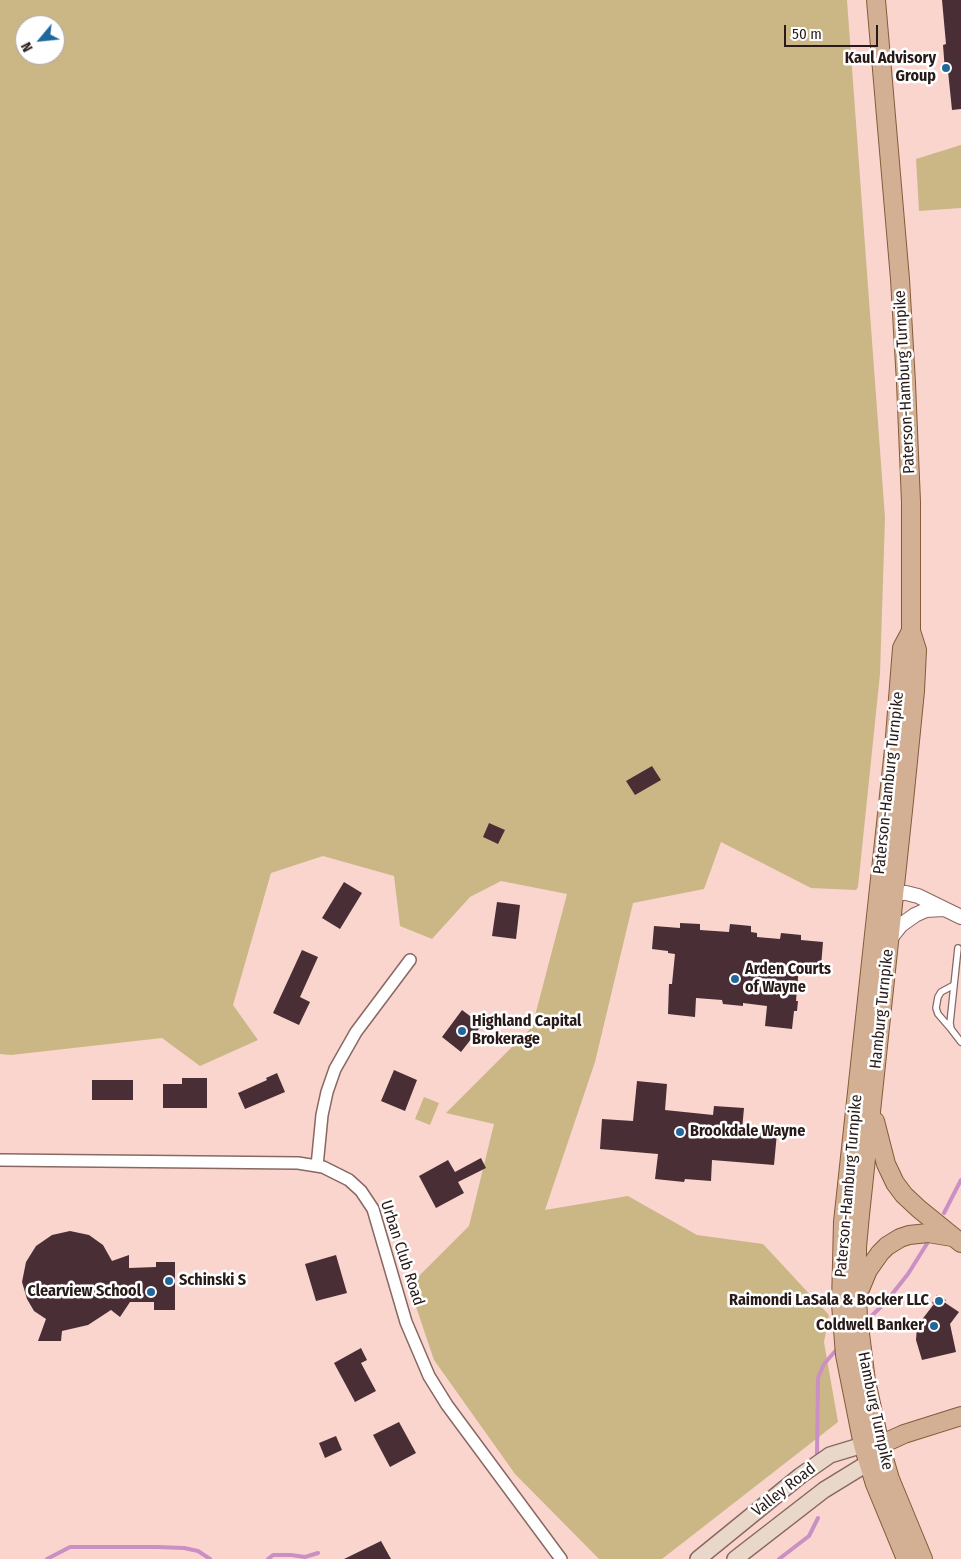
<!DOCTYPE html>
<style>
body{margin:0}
#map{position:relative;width:961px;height:1559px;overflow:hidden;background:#fad5ce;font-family:"Fira Sans Condensed",sans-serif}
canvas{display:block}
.north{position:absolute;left:15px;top:15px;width:50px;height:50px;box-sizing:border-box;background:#fff;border:1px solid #a9a3a3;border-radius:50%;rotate:242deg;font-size:14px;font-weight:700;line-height:20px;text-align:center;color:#271a18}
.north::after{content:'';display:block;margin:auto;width:18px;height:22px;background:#20689c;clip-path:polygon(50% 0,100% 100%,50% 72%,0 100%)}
.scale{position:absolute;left:784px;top:25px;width:94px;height:22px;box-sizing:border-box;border:2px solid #271a18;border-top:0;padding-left:6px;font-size:15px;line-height:18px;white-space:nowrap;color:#271a18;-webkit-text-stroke:4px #fff;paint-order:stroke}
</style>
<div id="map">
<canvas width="961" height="1559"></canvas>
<div class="north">N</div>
<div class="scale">50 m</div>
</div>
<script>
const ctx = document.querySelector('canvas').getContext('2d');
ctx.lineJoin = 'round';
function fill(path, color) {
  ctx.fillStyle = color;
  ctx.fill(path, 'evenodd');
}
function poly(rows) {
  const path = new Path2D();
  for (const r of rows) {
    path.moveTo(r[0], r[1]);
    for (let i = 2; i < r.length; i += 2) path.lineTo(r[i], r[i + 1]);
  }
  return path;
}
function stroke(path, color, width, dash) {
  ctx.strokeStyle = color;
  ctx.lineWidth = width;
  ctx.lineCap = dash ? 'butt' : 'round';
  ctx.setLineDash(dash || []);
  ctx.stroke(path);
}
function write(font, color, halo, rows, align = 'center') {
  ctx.font = font + ' "Fira Sans Condensed",sans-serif';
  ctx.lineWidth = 5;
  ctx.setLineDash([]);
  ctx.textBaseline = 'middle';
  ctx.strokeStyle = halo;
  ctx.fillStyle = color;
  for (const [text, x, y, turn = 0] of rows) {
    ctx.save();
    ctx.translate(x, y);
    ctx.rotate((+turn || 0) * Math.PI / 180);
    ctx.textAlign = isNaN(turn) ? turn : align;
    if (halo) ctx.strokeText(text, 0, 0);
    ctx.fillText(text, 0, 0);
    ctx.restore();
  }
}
const green = poly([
 [0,0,847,0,885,518,880,674,858,887,856,890,811,888,721,842,704,889,633,903,595,1062,545,1210,628,1196,697,1235,763,1244,829,1315,824,1342,838,1422,662,1559,599,1559,515,1474,434,1360,409,1286,469,1226,494,1124,446,1113,532,1027,567,894,501,881,470,897,432,939,400,926,394,876,323,856,271,873,233,1005,258,1040,200,1066,162,1038,11,1055,0,1054],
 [25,25,55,25,55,55,25,55],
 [961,145,961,208,919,211,916,159],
 [424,1097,439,1103,430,1125,415,1119]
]);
const stream = poly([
 [944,1213,961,1180],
 [865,1322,885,1303,908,1274,928,1242],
 [817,1454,818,1378,824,1364,838,1348],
 [47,1559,70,1547,157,1547,184,1548,198,1551,210,1559],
 [268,1559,273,1555,291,1555,305,1557,318,1553],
 [779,1559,809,1536,818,1518]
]);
const building = poly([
 [942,0,961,0,961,109,952,110,948,71,945,71,943,45,946,44],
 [652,766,661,780,635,795,626,781],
 [489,823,505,830,498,844,483,837],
 [344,882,362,893,340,929,322,918],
 [497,902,520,905,516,939,492,936],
 [680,923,700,924,700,930,729,932,730,924,751,926,751,932,757,933,757,937,780,939,781,933,801,935,801,940,823,942,821,966,806,964,804,967,799,966,796,1001,798,1001,797,1011,794,1011,792,1029,765,1026,767,1006,743,1003,743,1006,723,1004,722,1000,696,998,695,1017,668,1014,669,984,672,984,675,954,668,953,668,951,652,949,654,926,680,928],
 [302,950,318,957,300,997,310,1002,299,1025,273,1013],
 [462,1010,482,1025,461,1052,442,1037],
 [394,1070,417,1080,405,1111,381,1101],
 [277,1073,285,1092,245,1109,238,1093,267,1080,266,1078],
 [182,1078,207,1078,207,1108,163,1108,163,1084,182,1084],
 [92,1080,133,1080,133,1100,92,1100],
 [637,1081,667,1084,665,1110,713,1115,714,1106,744,1108,742,1130,777,1133,774,1165,712,1160,711,1181,685,1179,684,1182,655,1179,658,1154,600,1149,602,1119,633,1121],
 [481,1158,486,1168,458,1182,464,1193,436,1208,419,1176,448,1160,455,1172],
 [70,1231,89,1235,103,1245,112,1261,129,1255,129,1268,156,1267,156,1262,175,1262,175,1310,154,1310,154,1302,130,1302,120,1317,111,1310,88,1325,62,1331,61,1341,38,1341,46,1319,34,1311,27,1299,22,1282,26,1262,36,1246,52,1235],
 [336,1255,347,1293,316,1301,305,1264],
 [937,1295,946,1300,944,1302,959,1312,950,1324,956,1352,922,1360,916,1340,917,1326,934,1304,932,1303],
 [361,1348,367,1360,361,1363,376,1391,355,1402,334,1363],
 [399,1422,416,1453,390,1467,373,1435],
 [336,1436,342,1450,325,1458,319,1443],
 [381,1541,391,1559,344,1559]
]);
const service = poly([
 [958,948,950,1023,951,1029,961,1042],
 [951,1029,938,1014,936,1008,938,997,941,992,954,985]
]);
const minor = poly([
 [0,1160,298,1163,323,1167,349,1180,361,1191,373,1209,406,1322,429,1376,447,1405,561,1559],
 [317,1166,322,1115,327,1092,335,1069,356,1032,410,960]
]);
const tertiary = poly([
 [885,893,906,893,918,896,961,917],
 [889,940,901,925,915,915,926,910,943,909]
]);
const secondary = poly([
 [698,1559,800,1476,830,1455,863,1445,874,1445],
 [735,1559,824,1490,868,1463,874,1454]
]);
const primary = poly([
 [876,0,900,279,906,383,911,502,911,631,902,648,894,749,843,1222,841,1304,845,1355,863,1445,875,1484,906,1559],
 [911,631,917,650,915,691,904,801,860,1215,857,1247,857,1296,858,1318,866,1381,880,1445,890,1479,923,1559],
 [875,1121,886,1164,895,1183,904,1195,919,1209,961,1243],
 [860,1289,868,1270,880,1253,887,1246,900,1238,909,1235,928,1233,952,1237],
 [880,1445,904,1434,961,1416]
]);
const markers = [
 [946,68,5,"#20689c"],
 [735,979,5,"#20689c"],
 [462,1031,5,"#20689c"],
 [680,1132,5,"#20689c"],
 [169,1281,5,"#20689c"],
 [151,1292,5,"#20689c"],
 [939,1301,5,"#20689c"],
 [934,1326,5,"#20689c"]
];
const poiNames = [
 ["Kaul Advisory",936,59],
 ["Group",936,77],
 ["Arden Courts",745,970,"left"],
 ["of Wayne",745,988,"left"],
 ["Highland Capital",472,1022,"left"],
 ["Brokerage",472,1040,"left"],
 ["Brookdale Wayne",690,1132,"left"],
 ["Schinski S",179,1281,"left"],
 ["Clearview School",141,1292],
 ["Raimondi LaSala & Bocker LLC",929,1301],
 ["Coldwell Banker",924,1326]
];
const streetNames = [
 ["Paterson-Hamburg Turnpike",905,382,-93],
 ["Paterson-Hamburg Turnpike",889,783,-84],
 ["Hamburg Turnpike",882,1009,-84],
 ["Paterson-Hamburg Turnpike",849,1186,-85],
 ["Urban Club Road",402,1253,72],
 ["Hamburg Turnpike",875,1411,78],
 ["Valley Road",784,1490,-38]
];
fill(green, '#cbb786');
stroke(stream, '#cb90c3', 4);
fill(building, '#492e36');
stroke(service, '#886862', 8);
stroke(minor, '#886862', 14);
stroke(tertiary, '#886862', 16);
stroke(secondary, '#886862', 18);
stroke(primary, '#845a3a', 20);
stroke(service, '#fff', 5.5);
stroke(minor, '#fff', 11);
stroke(tertiary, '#fff', 14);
stroke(secondary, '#e9d8ca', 15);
stroke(primary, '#d3b094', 18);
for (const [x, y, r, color] of markers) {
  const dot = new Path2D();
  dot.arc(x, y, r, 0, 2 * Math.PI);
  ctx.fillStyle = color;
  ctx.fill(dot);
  stroke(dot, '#fff', 2);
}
write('bold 16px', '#271a18', '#fff', poiNames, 'right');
write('16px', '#271a18', '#fff', streetNames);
</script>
